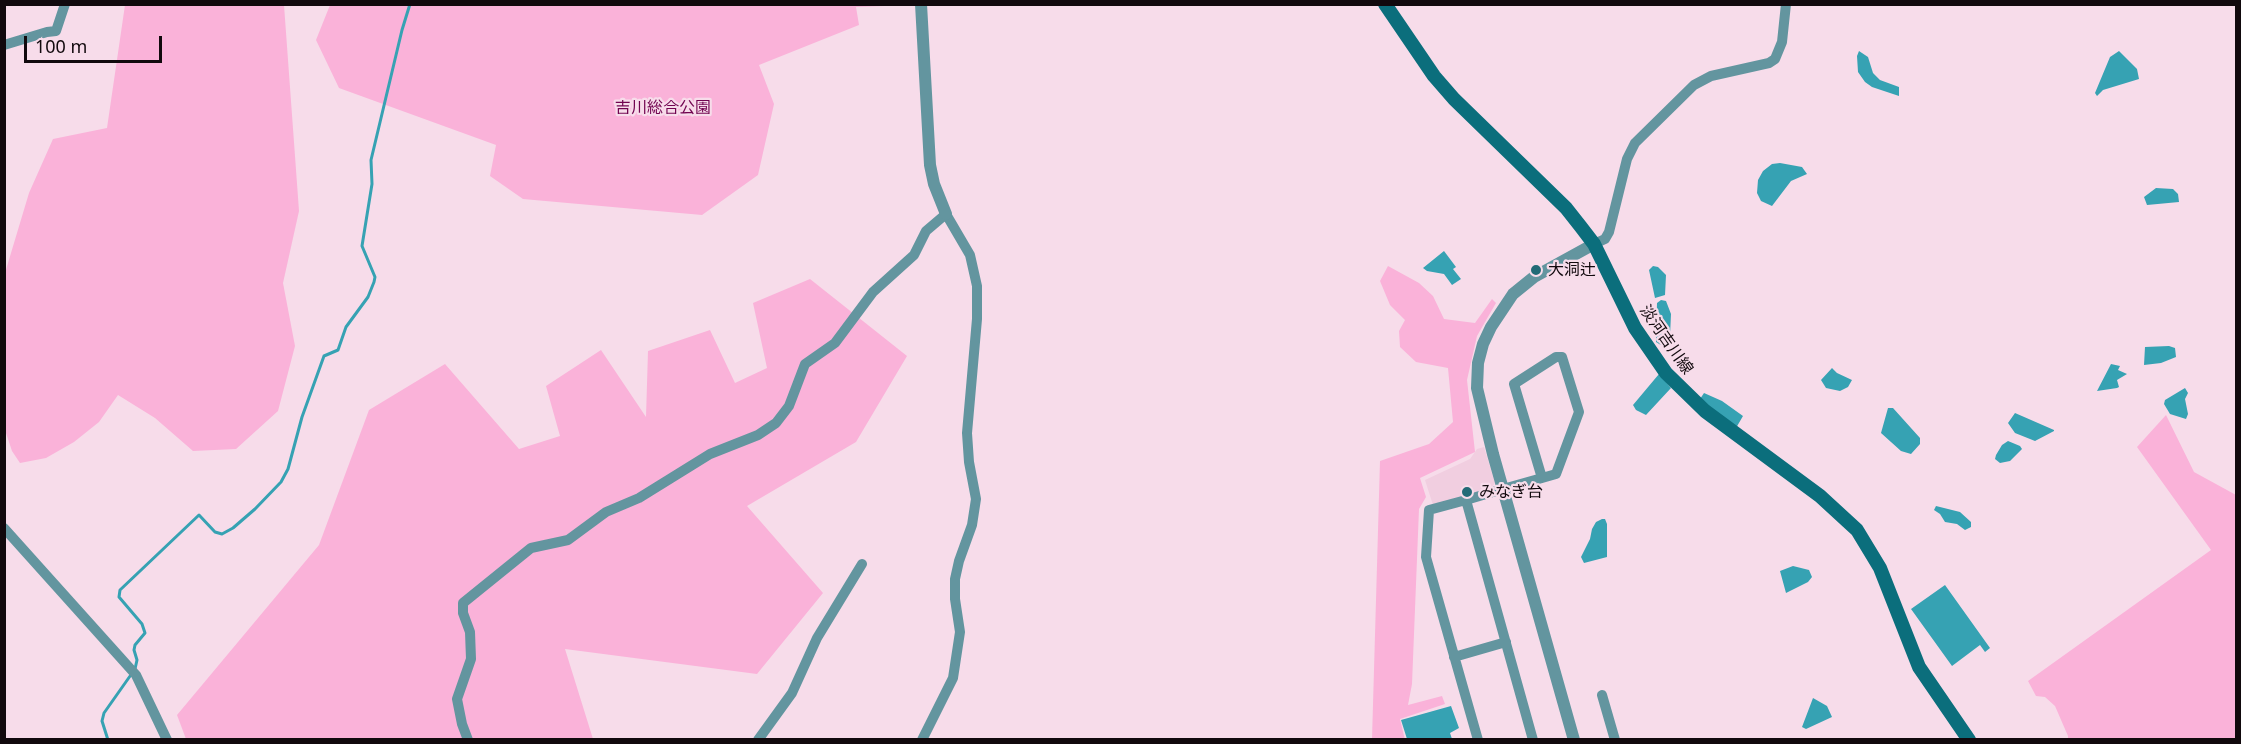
<!DOCTYPE html>
<meta charset="utf-8">
<style>
body{margin:0}
#map{position:relative;width:2241px;height:744px;overflow:hidden;background:#f7dcea;font-family:"Noto Sans",sans-serif}
canvas{display:block}
.frame{position:absolute;inset:0;border:6px solid #11090d;pointer-events:none}
.scale{position:absolute;left:24px;top:36px;width:138px;height:27px;box-sizing:border-box;border:3px solid #11090d;border-top:0;padding-left:8px;font-size:18px;line-height:21px;white-space:nowrap;color:#11090d;-webkit-text-stroke:4px #f7dcea;paint-order:stroke}
</style>
<div id="map">
<canvas width="2241" height="744"></canvas>
<div class="frame"></div>
<div class="scale">100 m</div>
</div>
<script>
const ctx = document.querySelector('canvas').getContext('2d');
ctx.lineJoin = 'round';
function fill(path, color) {
  ctx.fillStyle = color;
  ctx.fill(path, 'evenodd');
}
function poly(rows) {
  const path = new Path2D();
  for (const r of rows) {
    path.moveTo(r[0], r[1]);
    for (let i = 2; i < r.length; i += 2) path.lineTo(r[i], r[i + 1]);
  }
  return path;
}
function stroke(path, color, width, dash) {
  ctx.strokeStyle = color;
  ctx.lineWidth = width;
  ctx.lineCap = dash ? 'butt' : 'round';
  ctx.setLineDash(dash || []);
  ctx.stroke(path);
}
function write(font, color, halo, rows, align = 'center') {
  ctx.font = font + ' "Noto Sans","Noto Sans JP",sans-serif';
  ctx.lineWidth = 4.5;
  ctx.setLineDash([]);
  ctx.textBaseline = 'middle';
  ctx.strokeStyle = halo;
  ctx.fillStyle = color;
  for (const [text, x, y, turn = 0] of rows) {
    ctx.save();
    ctx.translate(x, y);
    ctx.rotate((+turn || 0) * Math.PI / 180);
    ctx.textAlign = isNaN(turn) ? turn : align;
    if (halo) ctx.strokeText(text, 0, 0);
    ctx.fillText(text, 0, 0);
    ctx.restore();
  }
}
const built = poly([
 [1484,447,1495,483,1491,488,1433,505,1425,480,1470,459,1477,449]
]);
const green = poly([
 [125,5,284,5,299,211,283,283,295,346,278,411,236,449,193,451,155,418,118,395,99,422,74,442,46,458,20,463,12,451,5,430,5,273,29,193,53,139,107,128],
 [330,5,330,4,913,5,856,7,859,25,759,65,774,104,758,175,702,215,523,199,490,176,496,145,339,88,316,40],
 [1388,266,1419,283,1433,296,1444,319,1475,323,1492,299,1496,303,1477,336,1467,380,1475,452,1420,478,1426,497,1419,509,1412,684,1408,705,1442,696,1445,704,1400,719,1405,740,1372,739,1380,461,1429,444,1453,422,1448,368,1416,362,1400,347,1399,331,1405,320,1390,305,1380,281],
 [810,279,907,356,856,442,747,506,823,593,757,674,565,649,593,739,186,739,177,715,319,545,369,410,445,364,519,449,560,436,546,386,601,350,646,417,648,351,710,330,735,383,767,368,753,303],
 [2166,415,2194,472,2236,495,2236,739,2068,739,2068,736,2055,706,2045,697,2036,696,2028,681,2211,550,2137,447]
]);
const water = poly([
 [1859,51,1868,57,1873,73,1880,80,1899,87,1899,96,1872,87,1865,82,1858,72,1857,56],
 [2119,51,2137,69,2139,79,2103,90,2097,96,2095,93,2110,57],
 [1780,163,1802,167,1807,174,1791,181,1772,206,1761,201,1757,193,1758,180,1763,171,1772,164],
 [2156,188,2173,189,2178,194,2179,202,2147,205,2144,197],
 [1444,251,1456,267,1453,269,1461,279,1452,285,1444,274,1427,271,1423,268],
 [1653,266,1658,267,1666,275,1665,295,1655,298,1649,270],
 [1661,300,1666,301,1671,314,1670,336,1664,347,1656,342,1656,337,1657,303],
 [2169,346,2175,348,2176,357,2161,363,2144,365,2145,347],
 [2111,364,2120,366,2118,370,2127,374,2117,380,2119,387,2117,388,2097,391],
 [1832,368,1837,373,1852,380,1848,387,1840,391,1826,388,1821,380],
 [1659,374,1671,388,1646,415,1636,410,1633,405],
 [2185,388,2188,393,2185,399,2188,414,2186,419,2170,414,2164,404,2165,400],
 [1704,393,1722,401,1743,416,1736,428,1700,399],
 [1888,408,1893,408,1920,438,1920,444,1911,454,1901,451,1881,433],
 [2015,413,2054,430,2054,431,2035,441,2015,433,2008,423],
 [2008,441,2020,446,2022,449,2010,461,2000,463,1995,459,1996,455,2002,445],
 [1936,506,1960,512,1971,522,1971,527,1965,530,1957,524,1945,522,1940,514,1934,510],
 [1602,519,1605,519,1607,524,1607,557,1584,563,1581,557,1590,539,1592,529,1596,522],
 [1793,566,1809,570,1812,577,1808,582,1786,593,1780,571],
 [1945,585,1990,648,1985,652,1980,645,1952,666,1911,609],
 [1813,698,1827,706,1832,717,1806,729,1802,727],
 [1451,706,1459,728,1450,733,1452,739,1407,739,1401,720]
]);
const stream = poly([
 [108,740,102,721,104,713,135,669,137,660,134,650,135,645,145,633,142,624,119,597,120,590,199,515,215,532,222,534,233,528,255,509,281,482,288,469,302,417,324,356,338,350,346,327,368,297,374,282,375,277,362,246,372,184,371,160,402,30,410,4]
]);
const minor = poly([
 [4,45,47,32,56,31,65,4],
 [1594,244,1605,239,1609,232,1627,159,1635,143,1694,85,1711,76,1769,63,1775,59,1782,42,1786,4],
 [1466,500,1533,740],
 [4,528,136,675,167,740],
 [1454,657,1506,642],
 [1602,695,1615,740],
 [468,740,462,724,457,699,471,659,470,632,463,613,463,603,531,548,568,540,606,512,639,498,710,454,758,435,776,423,789,406,805,364,835,343,873,292,914,255,926,231,946,214,970,255,977,286,977,319,967,433,969,462,976,499,972,525,959,561,955,579,955,599,960,632,953,678,922,740],
 [758,740,792,693,817,638,862,564],
 [1478,740,1426,557,1429,510,1466,500,1503,489,1542,478,1556,474,1579,412,1562,357,1556,357,1514,384,1542,478]
]);
const tertiary = poly([
 [921,4,930,165,934,184,946,214],
 [1574,740,1493,454,1477,388,1478,363,1483,344,1491,327,1513,294,1534,277,1594,244]
]);
const secondary = poly([
 [1385,4,1434,76,1454,99,1566,208,1581,227,1594,244,1635,328,1666,373,1705,411,1820,496,1857,530,1880,568,1919,667,1969,740]
]);
const markers = [
 [1536,270,6,"#226a76"],
 [1467,492,6,"#226a76"]
];
const parkNames = [
 ["吉川総合公園",663,108]
];
const poiNames = [
 ["大洞辻",1548,270],
 ["みなぎ台",1479,492]
];
const streetNames = [
 ["淡河吉川線",1666,340,55]
];
fill(built, '#f1cee0');
fill(green, '#fab2d9');
fill(water, '#36a2b3');
stroke(stream, '#36a2b3', 3);
stroke(minor, '#63959f', 10);
stroke(tertiary, '#63959f', 12);
stroke(secondary, '#0b6e7c', 14);
for (const [x, y, r, color] of markers) {
  const dot = new Path2D();
  dot.arc(x, y, r, 0, 2 * Math.PI);
  ctx.fillStyle = color;
  ctx.fill(dot);
  stroke(dot, '#f7dcea', 2);
}
write('16px', '#710450', '#f7dcea', parkNames);
write('16px', '#11090d', '#f7dcea', poiNames, 'left');
write('16px', '#11090d', '#f7dcea', streetNames);
</script>
